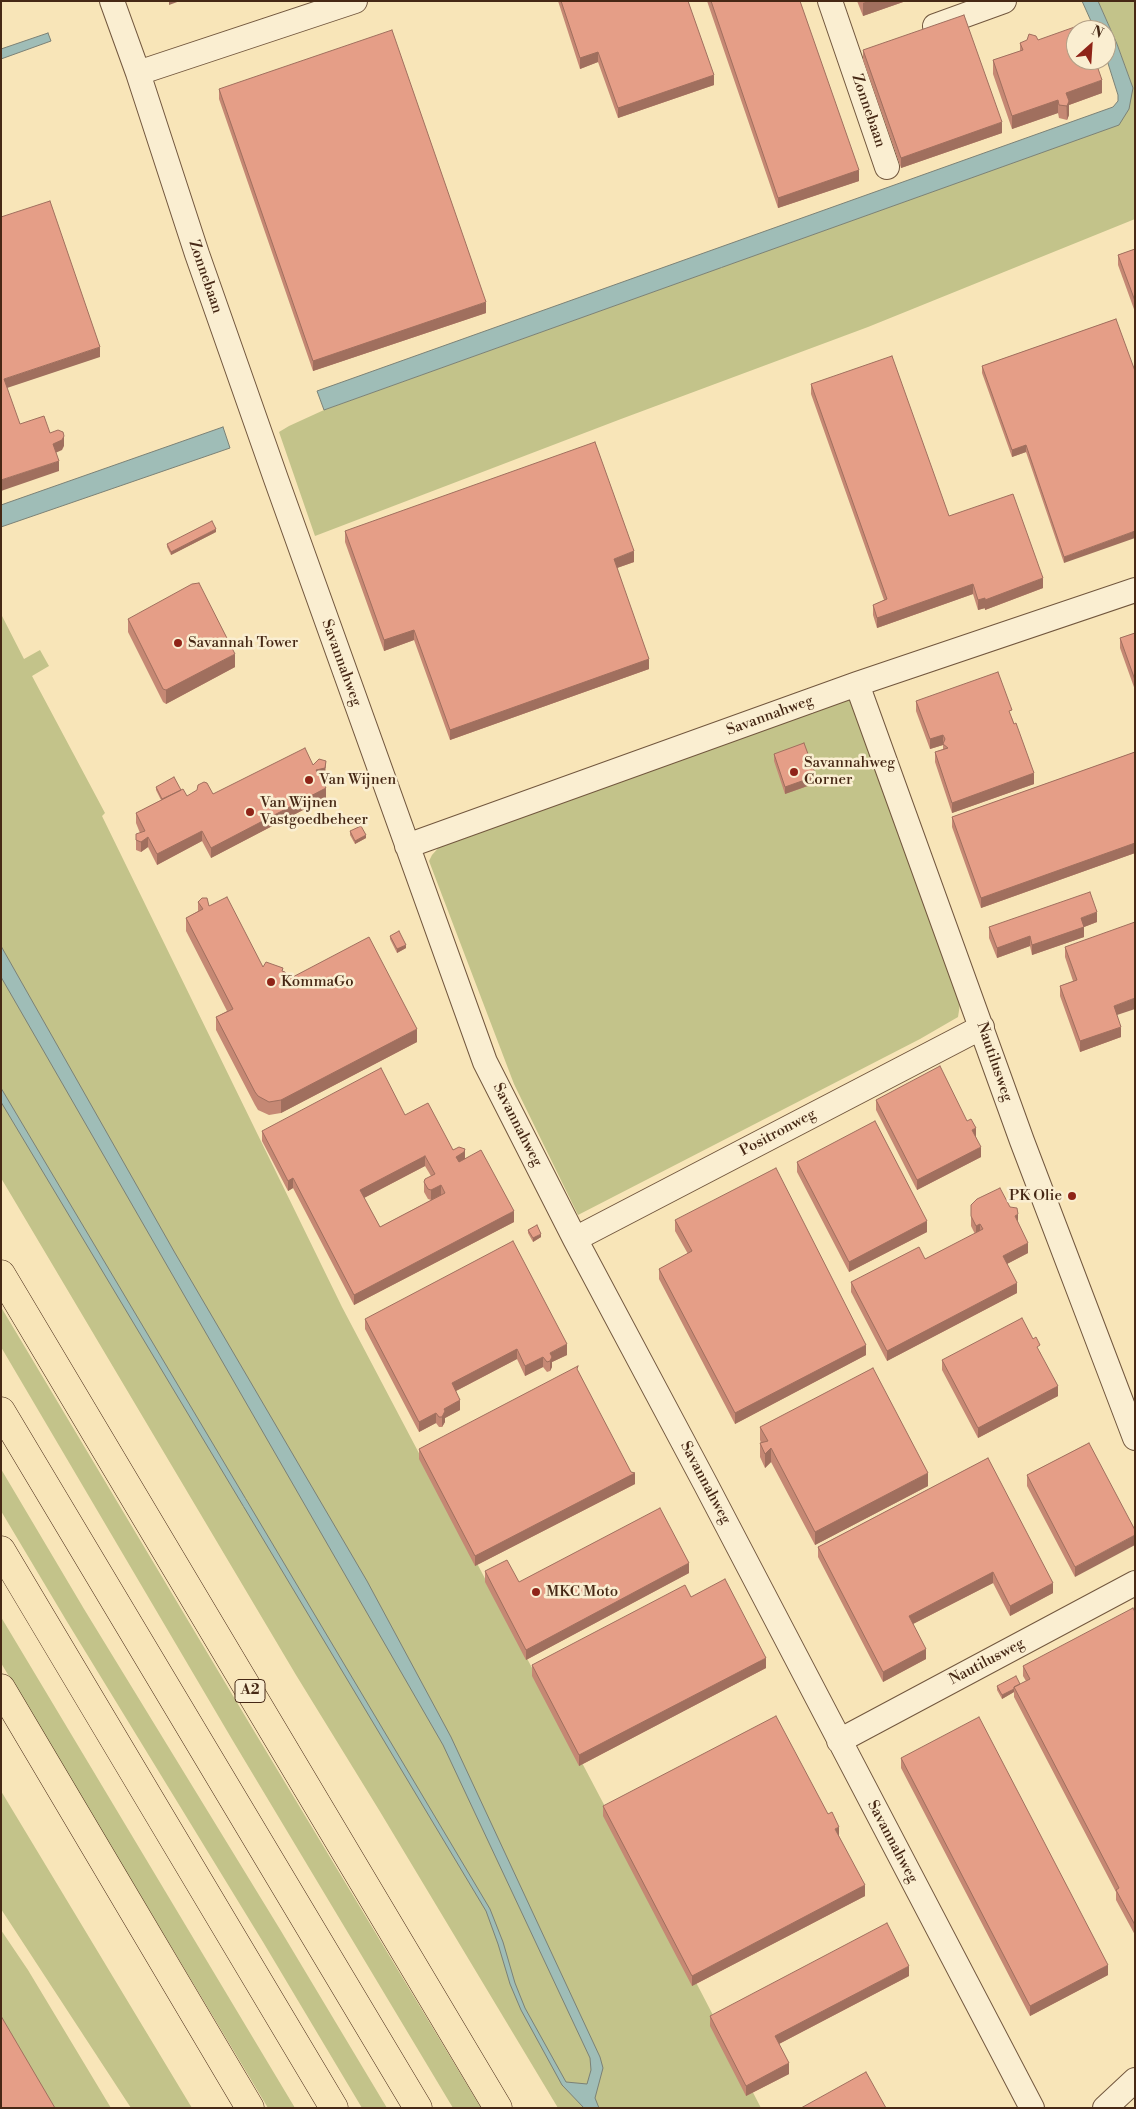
<!DOCTYPE html>
<style>
body{margin:0}
#map{position:relative;width:1136px;height:2109px;overflow:hidden;background:#f8e5b8;font-family:"Libre Bodoni",serif}
canvas{display:block}
.frame{position:absolute;inset:0;border:2px solid #462815;pointer-events:none}
.north{position:absolute;left:1066px;top:20px;width:50px;height:50px;box-sizing:border-box;background:#faeed1;border:1px solid #b29f86;border-radius:50%;rotate:26deg;font-size:14px;font-weight:700;line-height:20px;text-align:center;color:#462815}
.north::after{content:'';display:block;margin:auto;width:18px;height:22px;background:#8f2418;clip-path:polygon(50% 0,100% 100%,50% 72%,0 100%)}
</style>
<div id="map">
<canvas width="1136" height="2109"></canvas>
<div class="frame"></div>
<div class="north">N</div>
</div>
<script>
const ctx = document.querySelector('canvas').getContext('2d');
ctx.lineJoin = 'round';
function fill(path, color) {
  ctx.fillStyle = color;
  ctx.fill(path, 'evenodd');
}
function poly(rows) {
  const path = new Path2D();
  for (const r of rows) {
    path.moveTo(r[0], r[1]);
    for (let i = 2; i < r.length; i += 2) path.lineTo(r[i], r[i + 1]);
  }
  return path;
}
function stroke(path, color, width, dash) {
  ctx.strokeStyle = color;
  ctx.lineWidth = width;
  ctx.lineCap = dash ? 'butt' : 'round';
  ctx.setLineDash(dash || []);
  ctx.stroke(path);
}
function write(font, color, halo, rows, align = 'center') {
  ctx.font = font + ' "Libre Bodoni",serif';
  ctx.lineWidth = 5;
  ctx.setLineDash([]);
  ctx.textBaseline = 'middle';
  ctx.strokeStyle = halo;
  ctx.fillStyle = color;
  for (const [text, x, y, turn = 0] of rows) {
    ctx.save();
    ctx.translate(x, y);
    ctx.rotate((+turn || 0) * Math.PI / 180);
    ctx.textAlign = isNaN(turn) ? turn : align;
    if (halo) ctx.strokeText(text, 0, 0);
    ctx.fillText(text, 0, 0);
    ctx.restore();
  }
}
const green = poly([
 [1098,1,1134,1,1135,4,1135,219,868,327,621,419,315,536,279,432,289,426,324,410,1118,125,1133,88,1117,44],
 [1,614,24,659,40,650,49,666,32,676,105,813,102,816,342,1307,610,1816,761,2108,558,2108,379,1810,296,1675,1,1178],
 [851,698,960,1004,958,1017,920,1039,578,1215,514,1084,429,861,432,855,441,845],
 [1,1307,251,1726,481,2108,453,2108,233,1741,1,1347],
 [1,1469,84,1609,281,1931,387,2108,362,2108,263,1942,66,1620,1,1511],
 [1,1617,295,2108,268,2108,1,1663],
 [1,1791,192,2108,131,2108,1,1909],
 [1,1930,28,1970,111,2108,49,2108,1,2026]
]);
const water = poly([
 [1082,1,1098,1,1117,44,1133,88,1129,109,1119,125,324,410,317,391,1113,107,1118,101,1118,95,1106,57,1106,30,1095,30,1082,1],
 [48,33,51,41,1,59,1,49,48,33],
 [223,427,230,448,1,527,1,505,223,427],
 [1,946,175,1253,367,1581,451,1737,600,2057,603,2068,595,2098,599,2108,584,2108,562,2085,521,2010,510,1984,498,1944,486,1911,1,1102,1,1088,490,1909,503,1942,515,1983,525,2008,566,2082,587,2084,591,2070,590,2058,443,1745,1,977,1,946]
]);
const minor = poly([
 [112,1,138,73,197,254,276,479,485,1062,575,1239,705,1483,1032,2108],
 [830,1,887,167],
 [935,26,1004,1],
 [138,73,355,1],
 [857,684,1022,1141,1135,1438],
 [407,846,857,684,1135,590],
 [575,1239,982,1027],
 [839,1741,1135,1583],
 [1105,2108,1135,2080]
]);
const motorway = poly([
 [1,1274,498,2108],
 [1,1411,418,2108],
 [1,1550,334,2108],
 [1,1688,250,2108]
]);
const wall = poly([
 [558,1,688,1,714,85,618,118,598,62,580,69],
 [707,1,800,1,859,181,778,208],
 [857,1,906,1,863,16],
 [1038,40,1102,93,1069,105,1069,115,1067,120,1059,118,1058,113,1012,129,993,74,993,60,1020,51,1020,43],
 [863,50,1002,133,901,168,863,60],
 [219,89,486,313,313,371,219,99],
 [1135,249,1135,312,1118,265,1118,255],
 [1116,319,1064,563,1026,452,1012,457,982,373,982,366],
 [811,384,949,516,1043,588,985,610,985,608,978,610,973,594,877,628,873,615,873,605,884,600,811,394],
 [345,531,634,562,617,568,649,669,450,740,414,640,384,651,345,542],
 [216,532,171,555,167,547,167,544],
 [128,619,235,667,166,704,163,702,128,632],
 [1135,633,1135,690,1120,648,1120,638],
 [916,701,1012,718,1034,784,952,813,935,762,935,752,943,749,943,745,930,749,916,711],
 [1135,752,1135,853,981,908,952,827,952,817],
 [774,754,816,783,785,794,774,761],
 [313,765,326,772,325,778,321,779,326,798,211,858,202,841,157,865,148,847,141,852,136,850,136,840,140,833,136,823,136,813,161,800,156,790,156,787,181,790,187,796,213,794],
 [350,831,366,838,355,844,350,835],
 [198,902,209,906,263,967,283,971,289,979,417,1042,281,1113,269,1115,258,1110,255,1105,216,1030,216,1017,227,1011,186,931,186,918,198,911],
 [1097,922,1084,927,1084,937,1032,955,1030,946,997,958,989,938,989,927],
 [390,936,406,948,397,953,390,939],
 [1065,947,1117,1015,1121,1037,1080,1052,1060,996,1060,986,1073,981,1065,957],
 [876,1100,967,1121,976,1137,981,1157,917,1190,876,1110],
 [405,1115,465,1158,514,1222,354,1305,293,1188,288,1191,262,1141,262,1131],
 [425,1166,431,1176,424,1182,424,1192,428,1199,431,1200,380,1227,364,1198],
 [797,1162,927,1232,849,1272,797,1172],
 [971,1216,1018,1222,1028,1253,1007,1264,1017,1293,887,1361,851,1292,851,1282,925,1259,975,1234,971,1226],
 [675,1220,866,1355,735,1424,659,1279,659,1269,688,1254,675,1231],
 [528,1230,541,1237,533,1242,528,1233],
 [365,1319,567,1355,552,1362,552,1367,550,1371,547,1372,543,1367,525,1376,517,1359,456,1391,460,1410,445,1418,445,1422,442,1427,439,1427,436,1423,419,1432,365,1329],
 [1040,1352,1058,1396,978,1438,942,1370,942,1360],
 [578,1371,635,1484,475,1566,419,1459,419,1449],
 [760,1427,928,1486,815,1545,771,1462,765,1468,760,1457,760,1443,761,1443,760,1440],
 [1089,1443,1075,1577,1027,1486,1027,1475],
 [988,1458,1053,1593,1010,1616,993,1583,913,1624,926,1659,883,1682,818,1557,818,1547],
 [485,1571,519,1582,689,1573,526,1660,485,1582],
 [691,1597,766,1668,579,1766,532,1676,532,1665],
 [1135,1612,1135,1935,1116,1900,1116,1892,1014,1697,1014,1692,1002,1699,997,1690,997,1686,1020,1684,1026,1681,1023,1676,1023,1666],
 [901,1758,1108,1975,1030,2016,901,1768],
 [603,1806,839,1836,865,1896,692,1986,603,1816],
 [909,1976,779,2044,789,2074,746,2096,710,2026,710,2016]
]);
const shadedWall = poly([
 [169,1,180,1,169,5],
 [868,1,906,1,863,16,863,3],
 [598,52,598,62,580,69,580,58],
 [714,75,714,85,618,118,618,108],
 [1102,80,1102,93,1069,105,1069,115,1067,120,1066,93],
 [1058,100,1058,113,1012,129,1012,116],
 [1002,122,1002,133,901,168,901,158],
 [859,170,859,181,778,208,778,198],
 [486,302,486,313,313,371,313,361],
 [100,347,100,357,4,389,4,379],
 [64,436,64,446,62,450,53,454,53,444],
 [1026,445,1026,452,1012,457,1012,450],
 [59,461,59,471,1,491,1,480],
 [216,529,216,532,171,555,171,552],
 [1135,531,1135,538,1064,563,1064,557],
 [634,551,634,562,614,569,614,559],
 [1043,578,1043,588,985,610,985,600],
 [973,584,973,594,877,628,877,618],
 [985,598,985,608,978,610,978,600],
 [414,630,414,640,384,651,384,640],
 [235,654,235,667,166,704,166,690],
 [649,659,649,669,450,740,450,730],
 [943,735,943,745,930,749,930,739],
 [326,761,325,778,316,780,316,770],
 [1034,773,1034,784,952,813,952,803],
 [816,776,816,783,785,794,785,787],
 [326,788,326,798,211,858,211,848],
 [202,831,202,841,157,865,157,854],
 [366,835,366,838,355,844,355,841],
 [148,837,148,847,141,852,141,842],
 [1135,843,1135,853,981,908,981,898],
 [1097,912,1097,922,1084,927,1084,937,1032,955,1032,945,1081,918],
 [1030,936,1030,946,997,958,997,948],
 [406,945,406,948,397,953,397,949],
 [1135,998,1135,1009,1114,1016,1114,1006],
 [1121,1027,1121,1037,1080,1052,1080,1041],
 [417,1029,417,1042,281,1113,281,1100],
 [976,1128,976,1138,972,1130],
 [981,1147,981,1157,917,1190,917,1180],
 [465,1149,465,1159,456,1167,456,1157],
 [425,1156,425,1166,360,1200,360,1190],
 [293,1178,293,1188,288,1191,288,1181],
 [441,1185,441,1195,431,1200,431,1190],
 [514,1211,514,1222,354,1305,354,1295],
 [1018,1214,1018,1224,1015,1216],
 [927,1221,927,1232,849,1272,849,1262],
 [980,1224,980,1234,976,1236,976,1226],
 [541,1234,541,1237,533,1242,533,1238],
 [1028,1243,1028,1253,1003,1266,1003,1256],
 [1017,1283,1017,1293,887,1361,887,1351],
 [567,1344,567,1355,552,1362,552,1367,550,1371,550,1353],
 [866,1345,866,1355,735,1424,735,1413],
 [517,1349,517,1359,452,1393,452,1383],
 [543,1357,543,1367,525,1376,525,1366],
 [1058,1386,1058,1396,978,1438,978,1428],
 [460,1400,460,1410,445,1418,445,1422,442,1427,442,1417,444,1409],
 [436,1413,436,1423,419,1432,419,1422],
 [771,1448,771,1462,765,1468,765,1454],
 [635,1473,635,1484,475,1566,475,1556],
 [928,1473,928,1486,815,1545,815,1532],
 [1135,1535,1135,1545,1075,1577,1075,1567],
 [689,1563,689,1573,526,1660,526,1650],
 [993,1572,993,1583,909,1626,909,1616],
 [1053,1583,1053,1593,1010,1616,1010,1606],
 [926,1649,926,1659,883,1682,883,1672],
 [766,1658,766,1668,579,1766,579,1755],
 [1014,1689,1014,1692,1002,1699,1002,1695],
 [839,1827,839,1837,835,1829],
 [865,1885,865,1896,692,1986,692,1976],
 [1108,1965,1108,1975,1030,2016,1030,2006],
 [909,1966,909,1976,775,2046,775,2036],
 [789,2063,789,2074,746,2096,746,2086]
]);
const building = poly([
 [561,1,688,1,714,75,618,108,598,52,580,58,561,1],
 [711,1,800,1,859,170,778,198,711,1],
 [964,15,1002,122,901,158,863,50,964,15],
 [1083,24,1085,30,1076,30,1076,60,1095,60,1102,80,1066,93,1069,101,1067,106,1059,105,1058,100,1012,116,993,60,1023,50,1020,43,1027,40,1029,34,1036,36,1038,40,1083,24],
 [392,30,486,302,313,361,219,89,392,30],
 [50,201,100,347,4,379,20,424,44,416,50,433,58,430,63,432,64,436,62,440,53,444,59,461,1,480,1,217,50,201],
 [1135,249,1135,301,1118,255,1135,249],
 [1116,319,1135,371,1135,531,1064,557,1026,445,1012,450,982,366,1116,319],
 [892,356,949,516,1013,494,1043,578,985,600,985,598,978,600,973,584,877,618,873,605,887,599,811,384,892,356],
 [595,442,634,551,614,559,649,659,450,730,414,630,384,640,345,531,595,442],
 [212,521,216,529,171,552,167,544,212,521],
 [199,583,235,654,166,690,163,689,128,619,192,584,199,583],
 [1135,633,1135,680,1120,638,1135,633],
 [998,672,1012,710,1009,711,1014,724,1016,723,1034,773,952,803,935,752,948,748,943,744,945,739,943,735,930,739,916,701,998,672],
 [804,743,816,776,785,787,774,754,804,743],
 [305,748,313,765,319,759,326,761,325,768,316,770,326,788,211,848,202,831,157,854,148,837,141,842,136,840,136,834,145,831,136,813,183,789,187,796,197,790,198,785,204,782,207,783,213,794,305,748],
 [1135,752,1135,843,981,898,952,817,1135,752],
 [174,777,181,790,162,799,156,787,174,777],
 [361,826,366,835,355,841,350,831,361,826],
 [1090,892,1097,912,1081,918,1084,927,1032,945,1030,936,997,948,989,927,1090,892],
 [227,897,263,967,266,962,283,968,282,971,285,972,289,979,369,937,417,1029,281,1100,269,1102,258,1096,255,1092,216,1017,233,1009,186,918,203,909,198,902,202,898,207,898,209,906,227,897],
 [1135,922,1135,998,1114,1006,1121,1027,1080,1041,1060,986,1077,980,1065,947,1135,922],
 [399,931,406,945,397,949,390,936,399,931],
 [940,1066,967,1121,971,1119,976,1128,972,1130,981,1147,917,1180,876,1100,940,1066],
 [381,1068,405,1115,428,1103,453,1150,459,1147,465,1149,464,1152,456,1157,459,1162,481,1150,514,1211,354,1295,293,1178,288,1181,262,1131,381,1068],
 [425,1156,435,1174,425,1179,424,1182,428,1189,431,1190,441,1185,445,1193,380,1227,360,1190,425,1156],
 [875,1121,927,1221,849,1262,797,1162,875,1121],
 [776,1168,866,1345,735,1413,659,1269,692,1251,675,1220,776,1168],
 [1000,1188,1010,1207,1017,1208,1018,1214,1015,1216,1028,1243,1003,1256,1017,1283,887,1351,851,1282,919,1247,925,1259,983,1229,980,1224,976,1226,971,1216,971,1205,977,1199,1000,1188],
 [537,1225,541,1234,533,1238,528,1230,537,1225],
 [513,1241,567,1344,550,1353,552,1357,550,1361,547,1362,543,1357,525,1366,517,1349,452,1383,460,1400,444,1409,445,1411,442,1417,439,1417,436,1413,419,1422,365,1319,513,1241],
 [1022,1318,1033,1339,1036,1337,1040,1345,1037,1347,1058,1386,978,1428,942,1360,1022,1318],
 [578,1366,577,1369,631,1472,635,1473,475,1556,419,1449,578,1366],
 [873,1368,928,1473,815,1532,771,1448,765,1454,760,1443,768,1441,760,1427,873,1368],
 [1089,1443,1135,1530,1135,1535,1075,1567,1027,1475,1089,1443],
 [988,1458,1053,1583,1010,1606,993,1572,909,1616,926,1649,883,1672,818,1547,988,1458],
 [660,1508,689,1563,526,1650,485,1571,507,1560,519,1582,660,1508],
 [725,1579,766,1658,579,1755,532,1665,685,1585,691,1597,725,1579],
 [1133,1608,1135,1612,1135,1925,1116,1890,1119,1888,1014,1687,1030,1679,1023,1666,1133,1608],
 [1016,1676,1020,1684,1014,1687,1014,1689,1002,1695,997,1686,1016,1676],
 [776,1716,828,1814,832,1812,839,1827,835,1829,865,1885,692,1976,603,1806,776,1716],
 [979,1717,1108,1965,1030,2006,901,1758,979,1717],
 [887,1923,909,1966,775,2036,789,2063,746,2086,710,2016,887,1923],
 [1,2016,55,2108,1,2108,1,2016],
 [866,2072,886,2108,801,2108,866,2072]
]);
const markers = [
 [178,643,5,"#8f2418"],
 [794,772,5,"#8f2418"],
 [309,780,5,"#8f2418"],
 [250,812,5,"#8f2418"],
 [271,982,5,"#8f2418"],
 [1072,1196,5,"#8f2418"],
 [536,1592,5,"#8f2418"]
];
const shields = [
 [250,1691,30]
];
const shieldNames = [
 ["A2",250,1691]
];
const streetNames = [
 ["Zonnebaan",868,111,71],
 ["Zonnebaan",205,277,71],
 ["Savannahweg",341,663,70],
 ["Savannahweg",770,716,-20],
 ["Nautilusweg",994,1062,71],
 ["Savannahweg",517,1125,63],
 ["Positronweg",778,1133,-28],
 ["Savannahweg",705,1483,62],
 ["Nautilusweg",987,1662,-28],
 ["Savannahweg",892,1842,62]
];
const poiNames = [
 ["Savannah Tower",188,643],
 ["Savannahweg",804,763],
 ["Corner",804,780],
 ["Van Wijnen",319,780],
 ["Van Wijnen",260,803],
 ["Vastgoedbeheer",260,820],
 ["KommaGo",281,982],
 ["PK Olie",1062,1196,"right"],
 ["MKC Moto",546,1592]
];
fill(green, '#c3c38a');
fill(water, '#9fbdb7');
stroke(water, '#7b8176', 1);
stroke(minor, '#72573e', 26);
stroke(motorway, '#462815', 29);
stroke(minor, '#faeed1', 24);
stroke(motorway, '#f8e5b8', 28);
fill(wall, '#c58874');
fill(shadedWall, '#a06f5e');
fill(building, '#e59e87');
stroke(building, '#a06f5e', 1);
for (const [x, y, r, color] of markers) {
  const dot = new Path2D();
  dot.arc(x, y, r, 0, 2 * Math.PI);
  ctx.fillStyle = color;
  ctx.fill(dot);
  stroke(dot, '#faeed1', 2);
}
for (const [x, y, w] of shields) {
  const box = new Path2D();
  box.roundRect(x - w / 2, y - 11.5, w, 23, 4);
  ctx.fillStyle = '#faeed1';
  ctx.fill(box);
  stroke(box, '#462815', 1);
}
write('bold 14px', '#462815', null, shieldNames);
write('15px', '#462815', '#faeed1', streetNames);
write('15px', '#462815', '#faeed1', poiNames, 'left');
</script>
